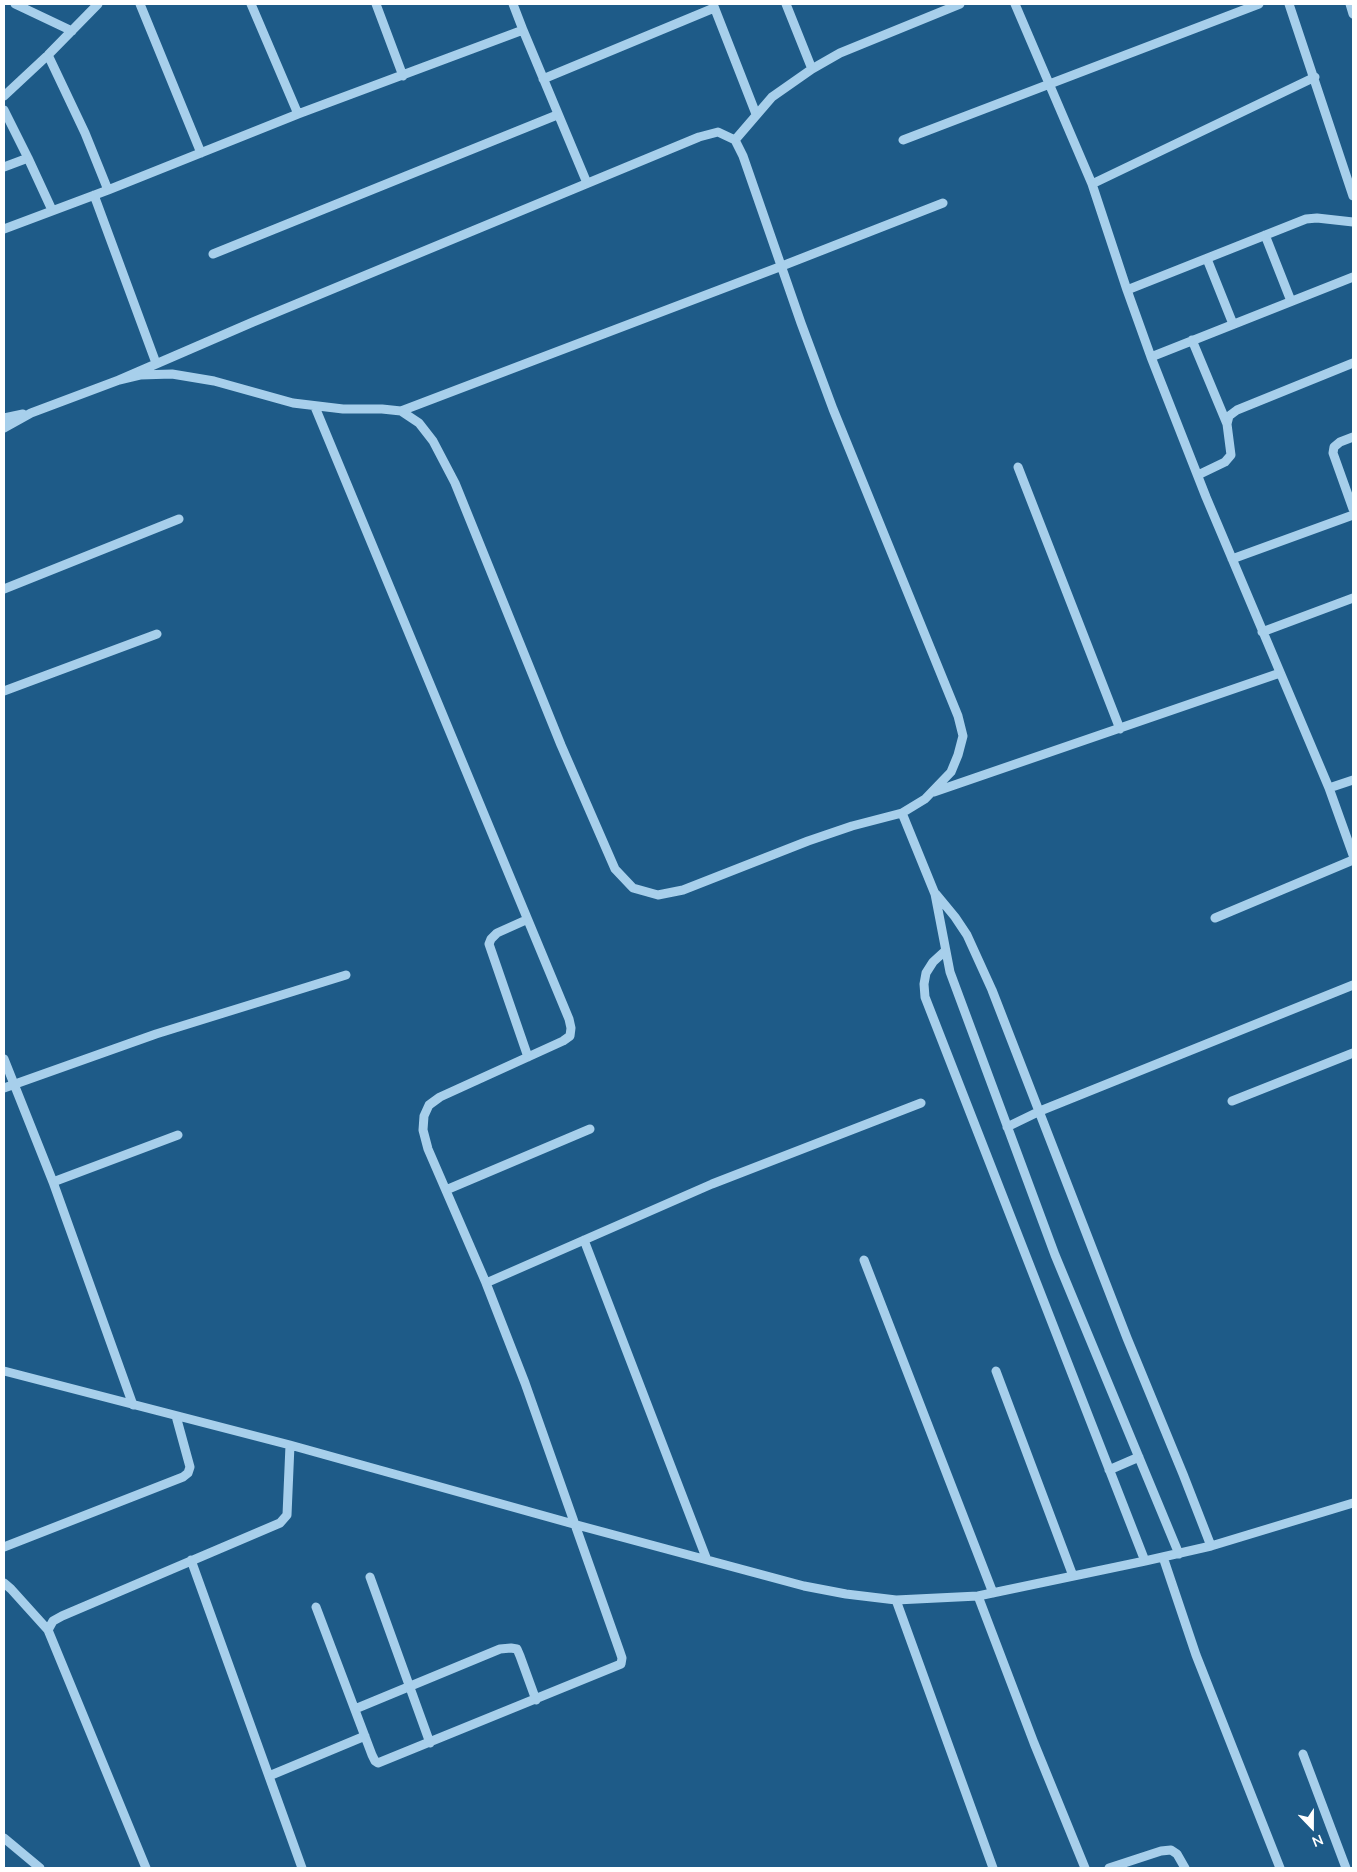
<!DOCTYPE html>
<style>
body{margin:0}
#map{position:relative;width:1357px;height:1872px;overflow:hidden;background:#1e5b88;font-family:Mulish,sans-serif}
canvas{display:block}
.frame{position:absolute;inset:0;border:5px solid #fff;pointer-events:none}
.north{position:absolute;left:1287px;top:1802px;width:50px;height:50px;-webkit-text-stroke:4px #1e5b88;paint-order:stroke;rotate:158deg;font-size:14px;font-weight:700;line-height:20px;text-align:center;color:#fff}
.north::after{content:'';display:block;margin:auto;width:18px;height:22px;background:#fff;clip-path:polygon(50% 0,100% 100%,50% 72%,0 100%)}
</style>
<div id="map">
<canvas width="1357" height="1872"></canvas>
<div class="frame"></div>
<div class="north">N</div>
</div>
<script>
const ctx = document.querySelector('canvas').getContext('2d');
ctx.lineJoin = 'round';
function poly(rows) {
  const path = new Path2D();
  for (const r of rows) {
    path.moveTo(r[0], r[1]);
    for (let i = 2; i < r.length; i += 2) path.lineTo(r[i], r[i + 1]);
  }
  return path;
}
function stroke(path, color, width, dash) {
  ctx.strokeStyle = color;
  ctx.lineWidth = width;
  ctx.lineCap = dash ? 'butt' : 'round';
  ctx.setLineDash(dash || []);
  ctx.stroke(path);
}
const minor = poly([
 [15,4,72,31],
 [140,4,201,153],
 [251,4,298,114],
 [376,4,403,76],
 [513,4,523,30],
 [713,4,756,114],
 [786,4,812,69],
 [1015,4,1092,184,1127,290,1151,357,1206,497,1329,788,1353,855],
 [1289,4,1353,196],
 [1350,4,1353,14],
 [48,55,85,133,108,190,298,114,523,30,587,183],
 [543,79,714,8],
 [4,96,48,55,98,4],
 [4,110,28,158,52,210],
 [735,140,772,97,812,69,840,53,960,4],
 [903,140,1259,4],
 [4,167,28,158],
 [1092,184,1315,77],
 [94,195,156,363],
 [4,229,108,190],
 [1265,235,1291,301],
 [213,254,557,115],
 [1207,259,1233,324],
 [1127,290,1306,219,1317,218,1353,222],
 [1192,340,1227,424],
 [1151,357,1353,277],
 [119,380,253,322,699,137,718,132,735,140,743,156,801,323,833,409,958,716,963,736,958,755,951,772,925,799,902,813,935,894,950,972,1055,1255,1179,1554],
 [315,407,569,1019,571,1028,570,1036,563,1041,440,1097,429,1105,424,1116,423,1130,428,1149,486,1283,525,1383,620,1652,622,1658,621,1664,378,1763,375,1761,372,1755,316,1607],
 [401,411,782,266,943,203],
 [4,418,23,414],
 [4,428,31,413,119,380,140,375,172,374,214,381,293,403,343,409,382,409,401,411,419,423,433,441,455,483,561,745,615,869,633,888,658,895,683,890,808,841,852,826,902,813],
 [1353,437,1340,442,1334,447,1333,453,1353,509],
 [1018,467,1120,729],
 [1198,475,1225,462,1231,455,1227,424,1229,416,1237,410,1353,363],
 [1232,559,1353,515],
 [4,589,179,519],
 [1262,632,1353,598],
 [4,691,157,634],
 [1329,788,1353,780],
 [934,792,1280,673],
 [936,894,955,917,967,935,992,990,1127,1338,1183,1474,1211,1546],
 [1215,918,1353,860],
 [526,920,497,933,491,939,489,944,528,1057],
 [945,951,933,962,926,973,924,984,925,997,1145,1561],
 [4,1059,53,1182,133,1405],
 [4,1088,156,1034,346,975],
 [1232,1101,1353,1053],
 [1007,1127,1040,1111,1353,985],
 [53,1182,178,1135],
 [446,1190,590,1129],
 [584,1240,707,1560],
 [864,1260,993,1593],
 [486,1283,712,1184,921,1103],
 [4,1371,290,1445,577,1525,804,1586,846,1594,896,1600,978,1596,1145,1561,1211,1546,1353,1503],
 [996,1371,1073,1576],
 [1109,1470,1139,1457],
 [4,1547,183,1477,188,1473,190,1467,176,1416],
 [1163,1557,1196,1655,1280,1868],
 [191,1560,302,1868],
 [370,1577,430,1743],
 [4,1583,11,1589,48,1630],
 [978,1596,1034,1743,1085,1868],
 [896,1600,993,1868],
 [355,1709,500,1649,511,1648,517,1649,520,1656,536,1700],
 [1303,1754,1346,1868],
 [269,1776,365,1736],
 [4,1838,40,1868],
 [146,1868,48,1630,53,1621,62,1616,280,1523,287,1515,290,1445],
 [1109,1868,1161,1851,1171,1850,1177,1854,1185,1868]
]);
stroke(minor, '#a7cfeb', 9);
</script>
